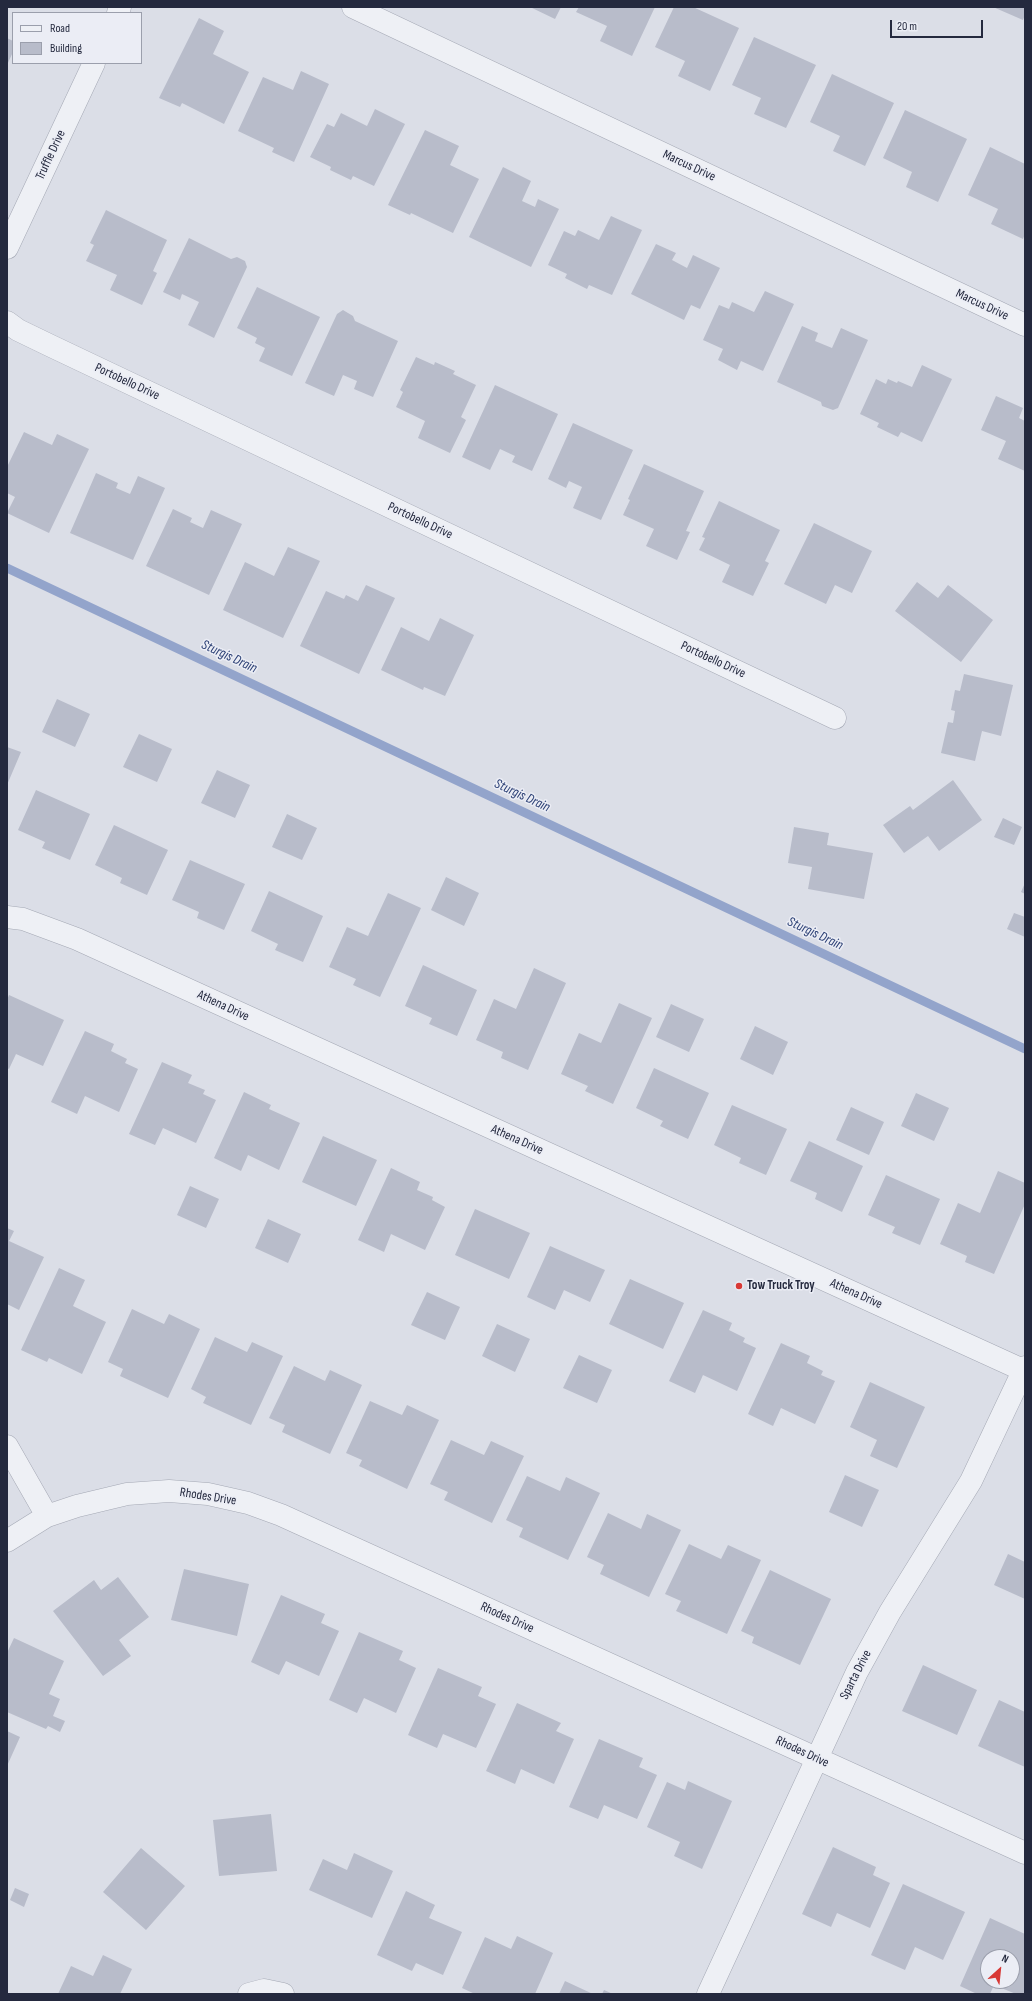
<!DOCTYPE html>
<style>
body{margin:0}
#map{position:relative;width:1032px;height:2001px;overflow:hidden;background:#dbdee7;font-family:"Sofia Sans Condensed",sans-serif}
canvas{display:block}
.frame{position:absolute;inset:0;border:8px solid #24293e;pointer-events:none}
.legend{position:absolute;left:12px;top:12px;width:130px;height:52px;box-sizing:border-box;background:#ebedf5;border:1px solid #9b9fac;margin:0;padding:5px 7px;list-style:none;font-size:12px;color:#24293e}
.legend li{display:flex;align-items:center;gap:8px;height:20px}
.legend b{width:20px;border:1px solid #9b9fac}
.north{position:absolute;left:980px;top:1949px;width:40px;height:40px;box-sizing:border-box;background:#ebedf5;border:1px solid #9b9fac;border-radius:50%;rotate:27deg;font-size:11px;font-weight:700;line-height:16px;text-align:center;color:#24293e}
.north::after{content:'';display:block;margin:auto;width:14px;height:18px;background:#d83835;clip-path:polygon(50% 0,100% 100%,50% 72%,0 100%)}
.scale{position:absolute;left:890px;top:20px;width:93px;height:18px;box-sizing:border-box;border:2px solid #24293e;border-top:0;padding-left:5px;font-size:12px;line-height:14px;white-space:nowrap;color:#24293e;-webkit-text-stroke:3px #ebedf5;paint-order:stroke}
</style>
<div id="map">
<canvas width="1032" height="2001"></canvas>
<div class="frame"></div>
<ul class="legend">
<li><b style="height:5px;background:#eef0f5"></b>Road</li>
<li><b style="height:11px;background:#b8bcca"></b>Building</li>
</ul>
<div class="north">N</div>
<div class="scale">20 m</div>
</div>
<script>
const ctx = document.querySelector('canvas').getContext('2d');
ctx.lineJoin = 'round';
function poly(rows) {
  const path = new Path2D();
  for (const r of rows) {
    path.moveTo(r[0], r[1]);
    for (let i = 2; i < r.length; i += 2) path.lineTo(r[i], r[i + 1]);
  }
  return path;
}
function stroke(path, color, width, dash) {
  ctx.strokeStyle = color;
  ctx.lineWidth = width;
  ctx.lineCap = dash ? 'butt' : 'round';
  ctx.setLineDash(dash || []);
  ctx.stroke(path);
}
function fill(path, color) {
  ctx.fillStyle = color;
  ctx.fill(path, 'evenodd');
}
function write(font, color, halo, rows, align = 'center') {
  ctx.font = font + ' "Sofia Sans Condensed",sans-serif';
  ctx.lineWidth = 3;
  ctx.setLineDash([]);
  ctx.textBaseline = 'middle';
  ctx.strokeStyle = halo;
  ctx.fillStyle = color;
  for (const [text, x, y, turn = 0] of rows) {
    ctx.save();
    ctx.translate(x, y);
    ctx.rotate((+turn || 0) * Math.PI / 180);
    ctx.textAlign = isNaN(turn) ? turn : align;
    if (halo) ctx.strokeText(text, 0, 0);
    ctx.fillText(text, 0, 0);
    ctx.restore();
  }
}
const stream = poly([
 [7,568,1025,1049]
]);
const building = poly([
 [530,7,561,7,555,19],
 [579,7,655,7,632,56,600,41,607,26,576,12],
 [674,7,693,7,739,28,710,91,678,76,685,61,655,47],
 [993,7,1025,7,1025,15,1023,20],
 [199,18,224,31,213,54,249,72,224,124,182,103,180,107,159,98],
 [754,37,816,65,786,128,754,114,761,98,732,85],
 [7,38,13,41,13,52,7,65],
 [301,71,329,84,294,162,272,152,274,148,238,131,263,77,293,90],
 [832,74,894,103,865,166,833,151,840,136,810,122],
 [375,109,405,124,374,186,353,176,351,180,330,170,331,167,310,157,327,124,334,127,341,113,367,126],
 [905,110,967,139,938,202,906,187,912,172,883,158],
 [425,130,459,146,450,165,479,179,453,233,411,213,410,215,388,205],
 [990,147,1025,164,1025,234,1023,239,991,224,998,209,968,195],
 [503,167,531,181,522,201,535,207,538,199,559,209,531,267,469,237],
 [106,210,167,240,153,271,157,273,142,305,110,290,117,275,86,261,94,245,90,243],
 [611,216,642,230,612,295,589,285,587,289,565,278,567,274,548,265,564,231,575,236,578,230,599,240],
 [189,238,231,259,237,257,245,261,247,267,214,338,188,325,199,302,182,294,180,300,163,292],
 [656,244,676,253,672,260,687,268,693,255,720,268,700,309,691,305,684,320,631,294],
 [257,287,320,317,292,376,259,361,265,348,255,343,257,338,237,328],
 [765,291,794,304,763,371,741,361,737,370,718,360,723,349,703,340,719,305,729,309,732,302,754,312],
 [343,310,353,316,355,321,398,341,373,397,354,389,357,381,343,375,334,396,305,383,337,314],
 [802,326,818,333,815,341,832,348,841,328,868,340,838,408,833,410,822,406,821,402,777,382],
 [416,357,434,365,435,362,455,371,453,374,476,385,461,417,466,420,450,453,418,438,425,421,396,407,403,392,400,390],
 [922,365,952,379,922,442,901,432,898,437,877,427,879,423,860,414,876,379,886,384,888,379,897,383,898,381,912,387],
 [495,385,558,414,532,471,512,462,515,456,500,449,490,470,462,457],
 [996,396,1023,408,1019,418,1025,421,1025,471,998,459,1006,441,981,430],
 [573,423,633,450,601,520,573,508,582,487,569,481,566,488,548,479],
 [24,432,52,445,57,434,89,449,49,533,7,513,15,497,7,493,7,467],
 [644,464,704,491,686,531,690,532,677,560,646,546,654,529,623,515,630,500,628,499],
 [96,473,118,483,116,488,130,494,138,476,165,488,133,560,70,533],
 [719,501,780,530,765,561,769,563,753,596,722,582,730,565,699,550,705,538,702,537],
 [173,509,192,518,190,522,203,528,211,510,242,524,209,595,146,566],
 [814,523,872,551,852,593,835,585,826,604,784,584],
 [288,547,320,561,283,638,223,610,245,562,274,576],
 [917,582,938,598,948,585,993,620,961,662,895,611],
 [366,585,395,598,359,674,300,646,326,591,344,599,346,595,358,601],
 [440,618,474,635,445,696,424,687,423,690,381,670,401,627,429,641],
 [964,674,1013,685,1001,736,982,731,975,761,941,753,948,722,953,723,955,711,951,710,955,690,960,691],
 [57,699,90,714,75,747,42,732],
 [139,734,172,749,157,782,123,767],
 [7,747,21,752,7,785],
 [217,770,250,785,235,818,201,803],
 [953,780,982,820,939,851,928,836,904,853,883,825,910,806,913,810],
 [36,790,90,814,70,860,42,848,45,842,18,830],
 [287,814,317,828,302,860,272,847],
 [1003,818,1022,827,1014,845,994,837],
 [114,825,168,850,147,895,120,883,122,878,95,865],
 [794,827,829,833,827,845,873,853,864,899,808,889,812,867,788,863],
 [190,860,245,884,224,930,197,918,199,912,172,900],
 [446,877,479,893,464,926,431,910],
 [1025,883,1025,894,1021,892],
 [269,891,323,916,303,962,275,950,278,944,251,931],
 [388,893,421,908,380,997,353,985,356,979,329,967,347,927,368,936],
 [1014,913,1025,917,1025,937,1007,929],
 [423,965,477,990,457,1036,429,1024,432,1018,405,1006],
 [534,968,566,983,528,1070,501,1058,503,1052,476,1040,494,999,516,1009],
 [9,995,64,1020,43,1066,16,1054,9,1069,7,1068,7,1000],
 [619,1003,652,1018,613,1104,585,1091,588,1086,561,1074,579,1033,601,1043],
 [671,1004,704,1019,689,1052,656,1037],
 [755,1026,788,1042,773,1075,740,1059],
 [85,1031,114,1044,111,1051,127,1059,125,1063,138,1069,119,1112,85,1096,77,1114,51,1102],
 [162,1062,192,1075,188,1083,205,1090,203,1094,216,1100,196,1143,163,1128,155,1145,129,1134],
 [654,1068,709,1093,688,1139,660,1126,663,1121,636,1108],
 [244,1092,271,1105,269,1109,300,1123,279,1170,248,1155,241,1171,214,1158],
 [916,1093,949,1108,934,1141,901,1126],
 [732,1105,787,1129,766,1175,739,1163,741,1158,714,1145],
 [851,1107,884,1122,869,1155,836,1140],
 [323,1136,377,1160,356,1206,302,1182],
 [809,1141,863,1166,842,1212,815,1199,817,1193,790,1181],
 [391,1168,420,1182,417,1190,433,1197,432,1200,445,1207,425,1250,391,1234,384,1252,358,1240],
 [998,1171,1025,1183,1025,1204,994,1274,965,1262,967,1256,940,1244,958,1203,980,1213],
 [886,1175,940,1199,920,1245,892,1233,895,1227,868,1215],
 [190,1186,219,1199,206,1228,177,1215],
 [475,1209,530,1233,509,1279,455,1255],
 [268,1219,301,1234,288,1263,255,1248],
 [7,1228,14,1231,9,1241,44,1257,19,1310,7,1304],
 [550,1246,605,1270,590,1302,564,1290,555,1310,527,1297],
 [59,1268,85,1280,73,1306,106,1322,82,1374,49,1358,47,1362,21,1350],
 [630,1279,684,1303,663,1349,609,1324],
 [427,1292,460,1307,445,1340,411,1325],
 [132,1309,164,1324,169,1314,200,1329,168,1398,120,1376,123,1369,108,1362],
 [703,1310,732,1323,729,1330,745,1338,743,1342,756,1348,737,1391,703,1375,695,1393,669,1381],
 [497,1324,530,1339,515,1372,482,1356],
 [215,1337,247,1352,252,1342,283,1356,251,1425,203,1403,206,1397,191,1389],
 [781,1343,810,1356,807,1363,823,1371,821,1375,835,1381,815,1424,781,1408,773,1426,748,1414],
 [579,1355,612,1370,597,1403,563,1388],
 [294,1366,325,1381,330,1370,362,1385,330,1454,282,1432,285,1425,269,1418],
 [870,1382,925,1407,897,1468,870,1456,877,1440,850,1427],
 [370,1401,402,1415,407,1405,439,1420,407,1489,359,1466,362,1460,346,1453],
 [451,1440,484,1455,491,1441,524,1456,492,1523,444,1500,448,1492,430,1484],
 [845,1475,879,1490,862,1527,829,1512],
 [527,1476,560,1491,566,1477,600,1493,568,1560,519,1537,523,1528,506,1520],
 [608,1513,641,1529,647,1514,681,1530,649,1597,600,1574,604,1565,587,1557],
 [689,1544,721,1559,728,1545,761,1560,727,1634,676,1611,681,1601,665,1594],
 [1008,1554,1025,1562,1025,1599,994,1585],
 [184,1569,249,1584,237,1636,171,1620],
 [770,1570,831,1599,800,1665,752,1643,754,1637,741,1631],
 [118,1577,149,1617,119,1640,131,1656,103,1676,53,1611,94,1580,101,1590],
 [281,1595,325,1614,321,1623,339,1631,319,1676,286,1661,279,1675,251,1662],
 [359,1632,403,1651,399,1660,416,1668,396,1713,364,1698,357,1713,329,1700],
 [14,1638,64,1661,49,1694,60,1699,53,1716,65,1721,60,1732,48,1726,46,1729,7,1712,7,1653],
 [923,1665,977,1690,957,1735,902,1711],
 [438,1668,482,1687,478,1696,496,1704,476,1748,443,1734,437,1748,408,1735],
 [999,1700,1025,1712,1025,1767,978,1746],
 [517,1703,561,1723,556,1731,574,1739,554,1784,521,1769,515,1784,486,1771],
 [7,1731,20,1737,7,1766],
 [599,1739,643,1758,639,1767,657,1775,637,1819,604,1805,598,1819,569,1807],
 [688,1781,732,1801,702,1869,674,1856,680,1842,647,1827,667,1782,685,1790],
 [271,1814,277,1871,219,1876,213,1820],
 [833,1847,876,1867,873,1875,890,1883,870,1928,837,1913,831,1927,802,1914],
 [141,1848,185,1886,146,1930,103,1892],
 [354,1853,393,1871,372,1918,309,1890,323,1859,347,1870],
 [903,1884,965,1912,943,1960,915,1947,905,1970,871,1955],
 [15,1888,29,1894,24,1907,10,1900],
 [406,1891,435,1905,429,1918,462,1932,443,1975,416,1963,412,1971,377,1955],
 [990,1918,1025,1934,1025,1994,1016,1994,994,1985,990,1994,977,1994,960,1986],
 [988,1957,1012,1957,1012,1981,988,1981],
 [517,1936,553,1953,535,1994,475,1994,462,1988,485,1937,511,1949],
 [103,1955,132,1969,120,1994,58,1994,71,1966,93,1976],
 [565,1981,593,1994,559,1994],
 [604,1990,613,1994,602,1994]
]);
const minor = poly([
 [353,7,1025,325],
 [118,13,120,7],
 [7,248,94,63],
 [7,322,18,330,49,345,835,718],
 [7,917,23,919,77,939,1025,1371],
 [7,1446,47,1516,77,1506,127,1494,169,1491,208,1494,248,1503,281,1515,1025,1853],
 [7,1541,47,1516],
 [249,1994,264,1990,283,1994],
 [708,1994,857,1672,890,1612,971,1481,1025,1367]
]);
const markers = [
 [739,1286,4,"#d83835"]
];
const streetNames = [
 ["Truffle Drive",51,155,-65],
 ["Marcus Drive",689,166,25],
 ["Marcus Drive",982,305,25],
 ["Portobello Drive",127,382,25],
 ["Portobello Drive",420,521,25],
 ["Portobello Drive",713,660,25],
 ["Athena Drive",223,1006,25],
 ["Athena Drive",517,1140,24],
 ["Athena Drive",856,1294,24],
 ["Rhodes Drive",208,1497,9],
 ["Rhodes Drive",507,1618,24],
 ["Sparta Drive",856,1675,-63],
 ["Rhodes Drive",802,1752,25]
];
const poiNames = [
 ["Tow Truck Troy",747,1286]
];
const waterNames = [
 ["Sturgis Drain",229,657,25],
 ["Sturgis Drain",522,796,25],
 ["Sturgis Drain",815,934,25]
];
stroke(stream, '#93a4cb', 9);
fill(building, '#b8bcca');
stroke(minor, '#a4a8b4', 23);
stroke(minor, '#eef0f5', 22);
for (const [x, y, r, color] of markers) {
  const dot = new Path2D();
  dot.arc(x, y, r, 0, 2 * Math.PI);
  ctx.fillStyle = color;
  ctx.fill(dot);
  stroke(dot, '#ebedf5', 1.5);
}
write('13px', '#24293e', '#ebedf5', streetNames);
write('bold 13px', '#24293e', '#ebedf5', poiNames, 'left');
write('italic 14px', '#2c4075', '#ebedf5', waterNames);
</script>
